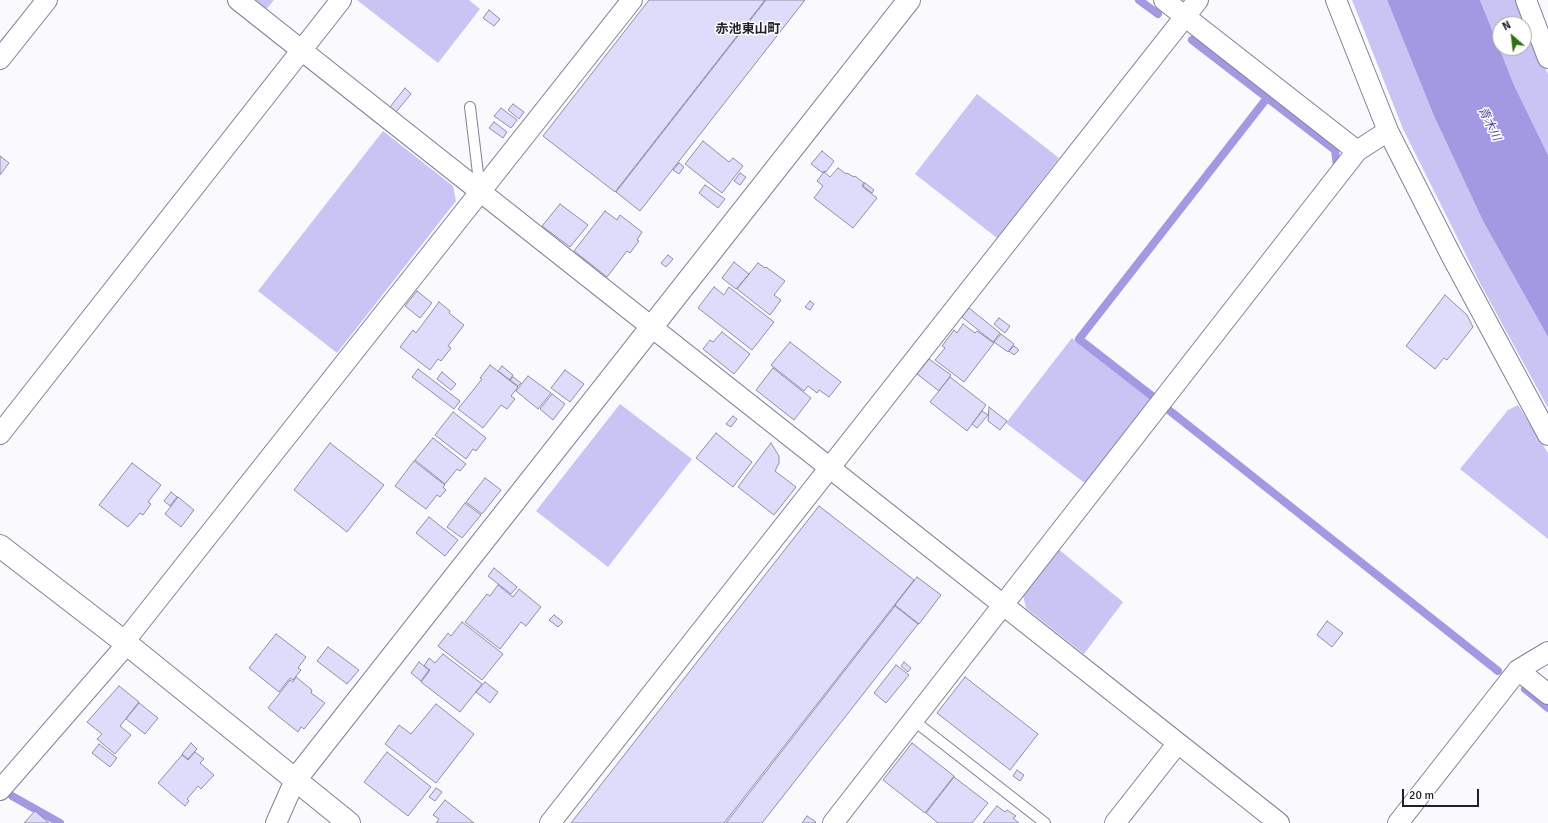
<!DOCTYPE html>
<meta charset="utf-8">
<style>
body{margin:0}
#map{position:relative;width:1548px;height:823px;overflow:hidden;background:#f9f9fe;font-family:Signika,sans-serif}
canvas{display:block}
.north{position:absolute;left:1492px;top:16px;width:40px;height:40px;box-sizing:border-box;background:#fff;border:1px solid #a7a6aa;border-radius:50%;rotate:332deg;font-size:11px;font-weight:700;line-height:16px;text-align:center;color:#22212b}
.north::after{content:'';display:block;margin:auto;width:14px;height:18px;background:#2c7211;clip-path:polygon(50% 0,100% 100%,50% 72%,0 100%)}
.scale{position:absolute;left:1402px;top:789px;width:77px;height:18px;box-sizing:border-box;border:2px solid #22212b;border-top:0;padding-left:5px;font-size:12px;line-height:14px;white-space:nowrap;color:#22212b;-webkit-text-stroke:3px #fff;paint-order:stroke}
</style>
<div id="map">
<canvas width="1548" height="823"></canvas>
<div class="north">N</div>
<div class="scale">20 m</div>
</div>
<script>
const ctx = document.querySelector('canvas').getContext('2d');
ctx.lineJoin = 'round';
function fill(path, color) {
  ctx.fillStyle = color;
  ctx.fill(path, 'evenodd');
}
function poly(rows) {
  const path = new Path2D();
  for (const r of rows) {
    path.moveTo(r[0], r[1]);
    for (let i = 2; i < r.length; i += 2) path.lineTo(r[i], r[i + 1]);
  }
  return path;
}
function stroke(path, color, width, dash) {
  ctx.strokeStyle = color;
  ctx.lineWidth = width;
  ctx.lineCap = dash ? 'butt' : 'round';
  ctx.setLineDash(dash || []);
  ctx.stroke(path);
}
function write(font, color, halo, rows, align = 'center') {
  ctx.font = font + ' Signika,"Noto Sans JP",sans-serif';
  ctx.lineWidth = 3;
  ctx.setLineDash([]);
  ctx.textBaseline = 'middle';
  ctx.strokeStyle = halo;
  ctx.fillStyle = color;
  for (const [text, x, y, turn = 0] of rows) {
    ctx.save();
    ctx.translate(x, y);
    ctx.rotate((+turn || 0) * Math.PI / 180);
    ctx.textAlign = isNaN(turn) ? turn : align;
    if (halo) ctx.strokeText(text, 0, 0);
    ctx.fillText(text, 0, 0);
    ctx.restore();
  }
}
const green = poly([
 [251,0,274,0,265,11],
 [357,0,469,0,480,9,438,63],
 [1352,0,1387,0,1434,116,1483,221,1548,337,1548,408,1481,285,1403,129],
 [1480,0,1517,0,1535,47,1548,74,1548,155,1514,85],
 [1500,24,1524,24,1524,48,1500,48],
 [977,94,1059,158,997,238,915,174],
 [383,131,453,186,456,201,337,353,258,291],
 [1072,338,1151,400,1086,484,1006,423],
 [620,404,692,459,608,567,536,511],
 [1518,405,1548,453,1548,539,1460,469,1508,410],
 [1057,548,1123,602,1084,654,1026,608,1022,591]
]);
const water = poly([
 [1387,0,1480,0,1514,85,1548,155,1548,337,1483,221,1434,116]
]);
const stream = poly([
 [1139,0,1158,14],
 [1192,40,1335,150,1337,166],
 [1152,396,1079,339,1267,98],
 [1170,411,1498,671],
 [1525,689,1548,708],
 [12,796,60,823]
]);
const building = poly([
 [649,0,765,0,615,192,543,136,649,0],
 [766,0,805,0,640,211,616,192,766,0],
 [489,10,500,19,494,26,483,18,489,10],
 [405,88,411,94,396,112,390,107,405,88],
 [513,104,524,112,519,119,508,110,513,104],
 [501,108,517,120,511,128,494,116,501,108],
 [494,122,507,132,503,138,489,128,494,122],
 [703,141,729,162,733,158,743,166,722,193,685,164,703,141],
 [822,151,834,161,826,172,824,171,823,173,811,164,822,151],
 [0,156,9,163,0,175,0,156],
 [679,163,684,167,679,174,673,170,679,163],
 [838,168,846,174,847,173,854,177,855,176,864,183,862,186,877,198,853,228,814,198,823,186,817,181,824,172,830,177,838,168],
 [740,173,746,177,740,185,734,181,740,173],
 [865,183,874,190,872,193,863,186,865,183],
 [705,185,725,199,718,208,699,193,705,185],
 [560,204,588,225,570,247,542,226,560,204],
 [605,211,617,220,620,215,642,232,637,240,639,241,630,253,627,251,607,277,574,251,605,211],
 [668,255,673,259,666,267,661,263,668,255],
 [734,262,749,274,736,289,722,278,734,262],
 [758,263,765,268,766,267,785,281,774,295,781,300,770,315,737,289,758,263],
 [714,287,724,295,729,287,774,322,752,350,698,308,714,287],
 [417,291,432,303,420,318,405,306,417,291],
 [1445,295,1467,315,1473,327,1447,360,1444,358,1435,369,1406,346,1445,295],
 [810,301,814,304,810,310,805,307,810,301],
 [439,302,450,311,449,313,464,325,448,346,451,348,441,361,438,359,430,370,400,347,413,330,416,333,439,302],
 [969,308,1000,333,993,342,962,317,969,308],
 [999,318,1010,326,1005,333,994,324,999,318],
 [963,324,975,333,977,331,994,343,964,382,935,360,945,348,942,346,954,330,957,333,963,324],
 [722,332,750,354,734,374,703,349,710,340,713,342,722,332],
 [1001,334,1014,344,1008,352,994,342,1001,334],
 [790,342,841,382,829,397,819,390,817,393,808,386,804,391,771,365,790,342],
 [1014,346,1019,350,1014,355,1009,351,1014,346],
 [929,359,951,375,939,391,917,374,929,359],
 [490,365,518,387,511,396,515,399,507,409,501,405,483,428,458,409,482,379,480,378,490,365],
 [502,366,513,375,510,380,498,371,502,366],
 [773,368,811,398,794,420,756,390,773,368],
 [418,369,460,401,454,409,412,377,418,369],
 [565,370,584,384,570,402,551,388,565,370],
 [442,372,456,384,451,390,437,379,442,372],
 [528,376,551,393,538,409,516,391,528,376],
 [513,377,521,383,518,386,510,380,513,377],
 [950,377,986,405,967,431,930,402,950,377],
 [552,394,565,404,553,420,540,409,552,394],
 [989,407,1007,421,1000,430,988,421,989,407],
 [982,411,988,415,977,428,972,424,982,411],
 [453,412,486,438,476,451,473,449,466,459,435,435,453,412],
 [733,416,737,419,731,427,726,424,733,416],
 [716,433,752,462,733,487,696,458,716,433],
 [433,438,466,464,460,471,457,469,445,484,415,460,433,438],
 [330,443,384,485,347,532,294,490,330,443],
 [771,443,779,456,779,463,775,471,796,487,774,515,738,487,771,443],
 [414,461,445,485,443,487,446,490,440,497,437,495,426,509,395,486,414,461],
 [132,463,161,485,148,502,151,504,143,515,140,513,128,527,99,505,132,463],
 [485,478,501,490,482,514,466,502,485,478],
 [171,492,177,497,170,506,164,501,171,492],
 [178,497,194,510,181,527,165,514,178,497],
 [465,503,481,515,462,538,447,527,465,503],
 [819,506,914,580,724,823,571,823,819,506],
 [429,517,458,540,445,556,416,533,429,517],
 [494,568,517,587,511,594,488,576,494,568],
 [917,577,941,595,919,624,895,605,917,577],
 [498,585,513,597,519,589,541,607,526,626,521,622,500,649,465,622,487,594,490,596,498,585],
 [895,606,918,624,762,823,726,823,895,606],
 [554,615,563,622,558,627,549,620,554,615],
 [1327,621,1343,633,1332,647,1317,635,1327,621],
 [462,622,503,654,482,680,438,646,448,633,451,636,462,622],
 [276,634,306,657,298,668,301,670,293,680,290,678,279,692,249,668,276,634],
 [328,647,359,670,347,684,317,661,328,647],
 [443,654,482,684,460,712,421,682,430,670,424,666,429,658,435,663,443,654],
 [419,662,429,670,421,681,411,673,419,662],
 [904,662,911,668,908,672,901,666,904,662],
 [896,665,909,675,886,703,874,693,896,665],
 [296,677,312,690,311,693,325,703,304,729,301,727,298,732,268,708,290,680,293,682,296,677],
 [965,677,1038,734,1010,770,937,713,965,677],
 [485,682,498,692,490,703,476,692,485,682],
 [119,686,139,702,120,726,131,735,115,754,97,739,102,734,87,722,119,686],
 [139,703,158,718,145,734,126,719,139,703],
 [436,704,474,734,436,783,385,744,399,725,411,734,436,704],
 [191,743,197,749,188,759,182,754,191,743],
 [912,743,954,776,925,813,883,780,912,743],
 [99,744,117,758,110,767,92,753,99,744],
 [195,752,204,759,200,763,214,775,201,789,198,786,187,799,189,801,185,806,158,783,182,755,188,760,195,752],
 [387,752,431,787,408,816,364,782,387,752],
 [1017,770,1024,775,1020,781,1013,776,1017,770],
 [954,777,988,803,972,823,938,823,926,813,954,777],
 [436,788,442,792,435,801,429,797,436,788],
 [445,800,474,823,436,823,439,819,433,815,445,800],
 [997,806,1005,812,1007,810,1016,816,1013,818,1019,823,983,823,997,806],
 [35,811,49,823,24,823,35,811],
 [807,816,816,822,815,823,802,823,807,816]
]);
const service = poly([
 [470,107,480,190],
 [913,720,1045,823]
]);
const minor = poly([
 [238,0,1279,823],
 [1164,0,1357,151,1388,131],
 [1336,0,1388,131,1452,257,1548,435],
 [1526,0,1548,58],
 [0,59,47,0],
 [0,434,341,0],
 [124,642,632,0],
 [1518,670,1548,694],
 [0,790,127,644],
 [276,823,295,780],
 [550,823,1198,0],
 [833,823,1357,151],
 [1115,823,1178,743],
 [1398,823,1518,670,1548,652]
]);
const tertiary = poly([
 [0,546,127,644,349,823],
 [295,780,909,0]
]);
const waterNames = [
 ["青木川",1489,124,64]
];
const quarterNames = [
 ["赤池東山町",748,30]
];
fill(green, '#c8c4f3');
fill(water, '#a299e2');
stroke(stream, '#a299e2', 8);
fill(building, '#dedcfb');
stroke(building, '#908ea6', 1);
stroke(service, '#838199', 12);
stroke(minor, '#838199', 22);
stroke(tertiary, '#838199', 24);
stroke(service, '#fff', 10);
stroke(minor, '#fff', 20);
stroke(tertiary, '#fff', 22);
write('italic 12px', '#58479d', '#fff', waterNames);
write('bold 13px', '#22212b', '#fff', quarterNames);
</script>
